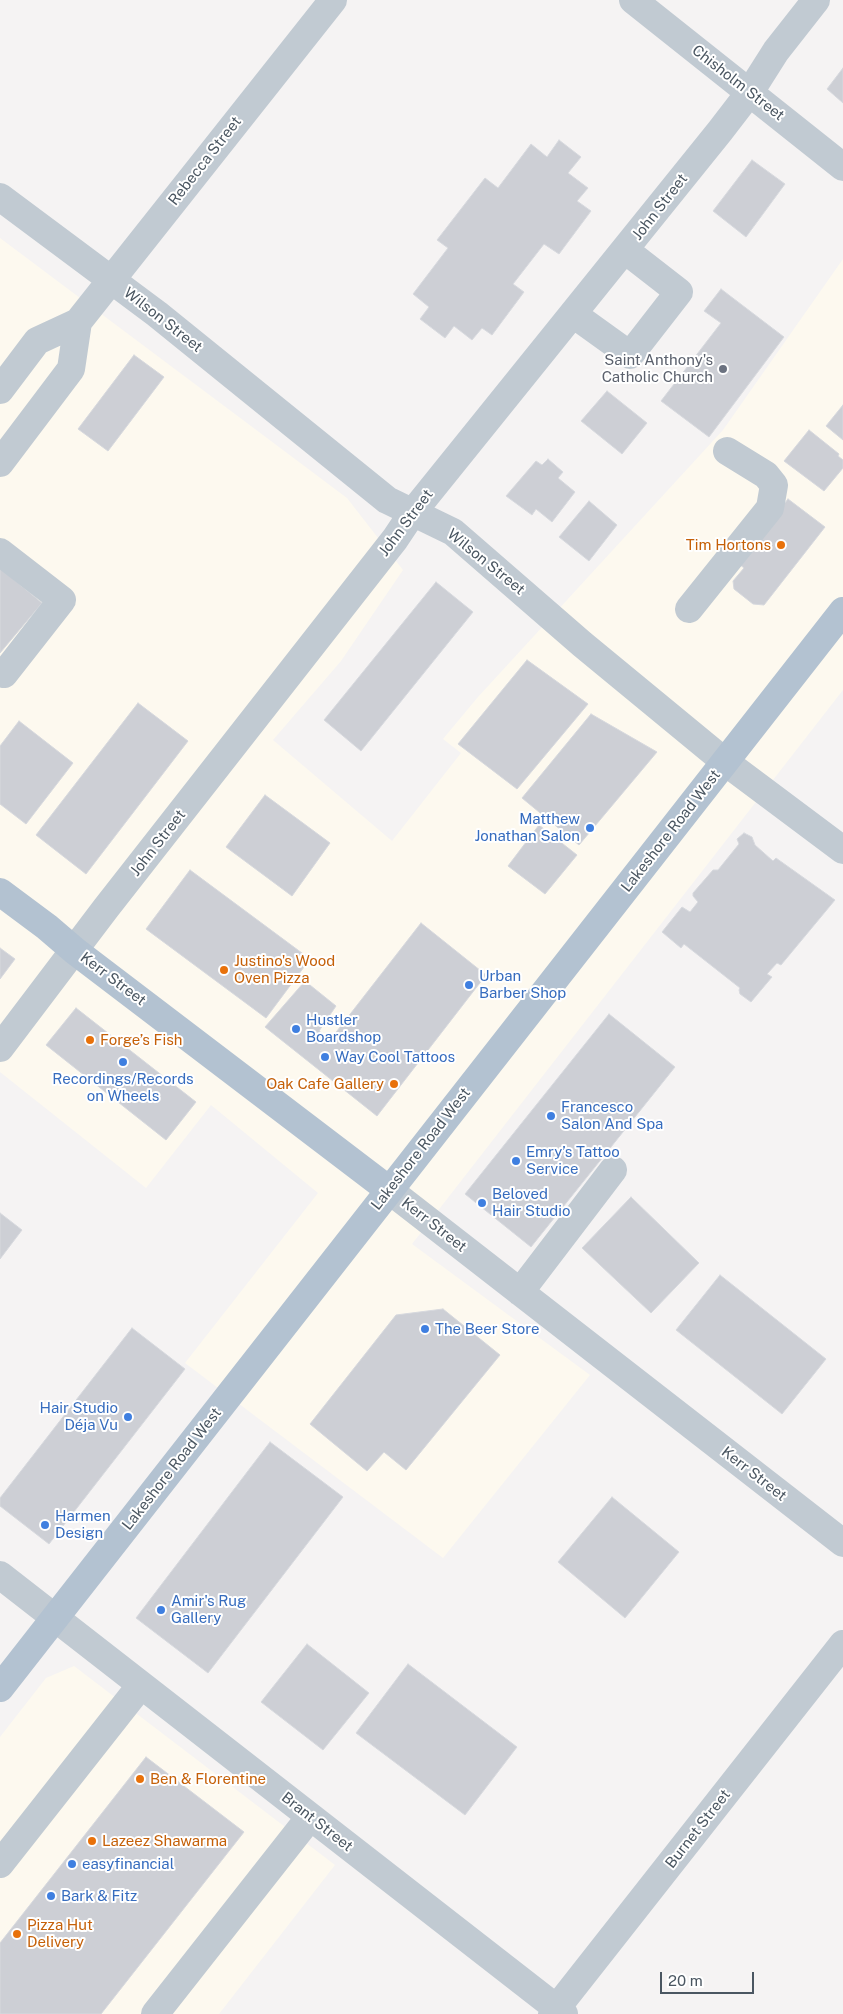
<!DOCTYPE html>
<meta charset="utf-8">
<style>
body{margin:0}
#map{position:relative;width:843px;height:2014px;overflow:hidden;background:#f5f3f3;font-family:"Public Sans",sans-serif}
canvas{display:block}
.scale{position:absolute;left:660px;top:1972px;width:94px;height:22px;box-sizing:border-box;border:2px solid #4a5661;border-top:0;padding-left:6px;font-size:15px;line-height:18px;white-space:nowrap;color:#4a5661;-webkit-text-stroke:4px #fff;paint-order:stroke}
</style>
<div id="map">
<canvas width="843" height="2014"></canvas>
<div class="scale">20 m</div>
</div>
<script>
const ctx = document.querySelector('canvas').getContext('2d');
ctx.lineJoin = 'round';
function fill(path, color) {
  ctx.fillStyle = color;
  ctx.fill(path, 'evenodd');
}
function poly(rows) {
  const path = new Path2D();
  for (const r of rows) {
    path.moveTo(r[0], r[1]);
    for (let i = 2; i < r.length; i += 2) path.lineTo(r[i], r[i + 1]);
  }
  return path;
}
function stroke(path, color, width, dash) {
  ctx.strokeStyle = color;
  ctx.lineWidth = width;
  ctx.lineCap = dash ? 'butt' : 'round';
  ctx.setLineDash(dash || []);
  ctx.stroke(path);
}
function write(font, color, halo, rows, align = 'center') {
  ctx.font = font + ' "Public Sans",sans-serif';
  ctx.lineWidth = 4;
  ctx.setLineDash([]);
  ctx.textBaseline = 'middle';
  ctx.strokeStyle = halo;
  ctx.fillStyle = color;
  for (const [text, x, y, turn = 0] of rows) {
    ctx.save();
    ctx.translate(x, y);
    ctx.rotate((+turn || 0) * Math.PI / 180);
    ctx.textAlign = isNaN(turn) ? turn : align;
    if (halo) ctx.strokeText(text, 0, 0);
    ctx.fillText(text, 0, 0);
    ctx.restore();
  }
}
const commercial = poly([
 [0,238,347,498,403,570,341,661,273,740,392,841,461,753,443,739,478,697,723,430,843,259,843,690,412,1244,590,1375,443,1558,185,1363,318,1193,211,1105,146,1188,0,1072],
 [74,1666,335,1865,219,2014,0,2014,0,1737,46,1678]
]);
const building = poly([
 [843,68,843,103,827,89,843,68],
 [559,140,581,157,568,173,588,188,577,201,591,211,559,254,544,244,513,284,524,292,492,335,482,328,472,340,454,326,445,338,420,319,429,307,413,294,448,248,437,240,485,178,498,188,531,144,547,157,559,140],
 [752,160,785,184,746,237,713,211,752,160],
 [721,289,784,337,709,437,661,401,721,323,704,311,721,289],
 [134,355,164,377,108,451,78,429,134,355],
 [607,391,647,423,622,454,581,421,607,391],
 [843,405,843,440,826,426,843,405],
 [809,430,839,454,838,456,843,460,843,468,824,491,784,461,809,430],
 [548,459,563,472,558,478,575,492,552,522,536,509,532,515,506,496,536,461,542,465,548,459],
 [788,499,825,527,764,605,753,604,734,589,733,581,744,568,738,563,788,499],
 [589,501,617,525,589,561,559,537,589,501],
 [0,568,42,603,0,653,0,568],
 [436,582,473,612,361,751,324,720,436,582],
 [527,660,588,704,517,789,458,744,527,660],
 [138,703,188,741,86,874,36,835,138,703],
 [591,714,657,752,579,845,522,798,591,714],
 [19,721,73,763,26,824,0,804,0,746,19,721],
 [265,795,330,843,292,896,226,847,265,795],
 [539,825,577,855,545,894,508,866,539,825],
 [744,833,752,837,755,845,773,861,776,858,835,900,781,965,777,963,767,974,772,977,751,1002,740,994,739,990,740,988,684,944,681,948,662,932,682,907,690,912,698,902,693,896,693,893,713,870,718,870,739,844,737,839,744,833],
 [190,870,310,959,266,1018,146,929,190,870],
 [421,923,486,975,377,1116,265,1027,305,981,336,1006,319,1031,330,1040,421,923],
 [0,948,15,959,0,979,0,948],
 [76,1008,196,1102,166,1140,46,1045,76,1008],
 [609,1014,675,1067,531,1247,465,1194,609,1014],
 [631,1197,699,1263,651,1313,582,1248,631,1197],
 [0,1213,22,1230,0,1259,0,1213],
 [720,1275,826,1359,782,1414,676,1330,720,1275],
 [443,1309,500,1355,406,1470,384,1452,367,1471,310,1424,396,1315,443,1309],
 [132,1328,185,1369,49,1544,0,1506,0,1498,132,1328],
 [270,1442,343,1497,208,1673,136,1618,270,1442],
 [612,1497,679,1552,625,1618,558,1562,612,1497],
 [307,1644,369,1693,323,1750,261,1702,307,1644],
 [408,1664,517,1747,465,1815,356,1733,408,1664],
 [146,1757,244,1832,101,2014,0,2014,0,1943,146,1757]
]);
const minor = poly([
 [633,0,843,167],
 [0,197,157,314,387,500,453,532,582,644,724,761,843,850],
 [573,314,630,355,679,292,625,250],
 [0,390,37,341,78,322,333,0],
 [0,463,71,369,78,322],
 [0,552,62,600,4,674],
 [689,609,770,508,774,485,766,475,727,451],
 [0,1048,106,908,395,539,413,512,720,131,750,92,776,51,816,0],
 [389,1190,843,1543],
 [520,1292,613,1170],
 [0,1575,564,2014],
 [0,1864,141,1685],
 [155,2014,310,1817],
 [552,2014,843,1644]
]);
const major = poly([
 [0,892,47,927,75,951,389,1190],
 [0,1688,843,611]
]);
const markers = [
 [723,369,5,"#6b7280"],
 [781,545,5,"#e8710a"],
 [590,828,5,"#3f7fe0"],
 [224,970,5,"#e8710a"],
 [469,985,5,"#3f7fe0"],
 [296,1029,5,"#3f7fe0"],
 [90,1040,5,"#e8710a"],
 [325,1057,5,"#3f7fe0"],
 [123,1062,5,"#3f7fe0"],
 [394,1084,5,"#e8710a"],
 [551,1116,5,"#3f7fe0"],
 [516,1161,5,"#3f7fe0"],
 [482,1203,5,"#3f7fe0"],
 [425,1329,5,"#3f7fe0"],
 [128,1417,5,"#3f7fe0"],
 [45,1525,5,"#3f7fe0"],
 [161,1610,5,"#3f7fe0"],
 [140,1779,5,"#e8710a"],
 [92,1841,5,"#e8710a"],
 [72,1864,5,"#3f7fe0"],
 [51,1896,5,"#3f7fe0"],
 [17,1934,5,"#e8710a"]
];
const streetNames = [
 ["Chisholm Street",738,83,38],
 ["Rebecca Street",205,161,-52],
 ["John Street",660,207,-52],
 ["Wilson Street",163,320,38],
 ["John Street",406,523,-53],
 ["Wilson Street",486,562,39],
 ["Lakeshore Road West",671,831,-52],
 ["John Street",158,843,-52],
 ["Kerr Street",113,979,37],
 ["Lakeshore Road West",421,1149,-52],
 ["Kerr Street",434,1225,38],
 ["Lakeshore Road West",172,1469,-52],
 ["Kerr Street",754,1474,38],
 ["Brant Street",317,1822,38],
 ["Burnet Street",698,1829,-52]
];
const worshipNames = [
 ["Saint Anthony's",713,360],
 ["Catholic Church",713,377]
];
const foodNames = [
 ["Tim Hortons",771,545,"right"],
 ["Justino's Wood",234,961],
 ["Oven Pizza",234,978],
 ["Forge’s Fish",100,1040],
 ["Oak Cafe Gallery",384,1084,"right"],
 ["Ben & Florentine",150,1779],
 ["Lazeez Shawarma",102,1841],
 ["Pizza Hut",27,1925],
 ["Delivery",27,1942]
];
const shopNames = [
 ["Matthew",580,819,"right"],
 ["Jonathan Salon",580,836,"right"],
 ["Urban",479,976],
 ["Barber Shop",479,993],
 ["Hustler",306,1020],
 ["Boardshop",306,1037],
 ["Way Cool Tattoos",335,1057],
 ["Recordings/Records",123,1079,"center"],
 ["on Wheels",123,1096,"center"],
 ["Francesco",561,1107],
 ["Salon And Spa",561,1124],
 ["Emry’s Tattoo",526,1152],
 ["Service",526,1169],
 ["Beloved",492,1194],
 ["Hair Studio",492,1211],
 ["The Beer Store",435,1329],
 ["Hair Studio",118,1408,"right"],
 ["Déja Vu",118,1425,"right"],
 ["Harmen",55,1516],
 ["Design",55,1533],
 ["Amir's Rug",171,1601],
 ["Gallery",171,1618],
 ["easyfinancial",82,1864],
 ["Bark & Fitz",61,1896]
];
fill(commercial, '#fdf9ef');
fill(building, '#cdcfd5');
stroke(building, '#d7d9de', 1);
stroke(minor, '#c1cad2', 28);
stroke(major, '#b3c2d1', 28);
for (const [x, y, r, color] of markers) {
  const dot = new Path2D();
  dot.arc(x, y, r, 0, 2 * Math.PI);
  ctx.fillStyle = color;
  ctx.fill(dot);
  stroke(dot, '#fff', 2);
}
write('15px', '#4a5661', '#fff', streetNames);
write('15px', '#5b616d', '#fff', worshipNames, 'right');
write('15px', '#c56008', '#fff', foodNames, 'left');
write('15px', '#366cbe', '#fff', shopNames, 'left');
</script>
